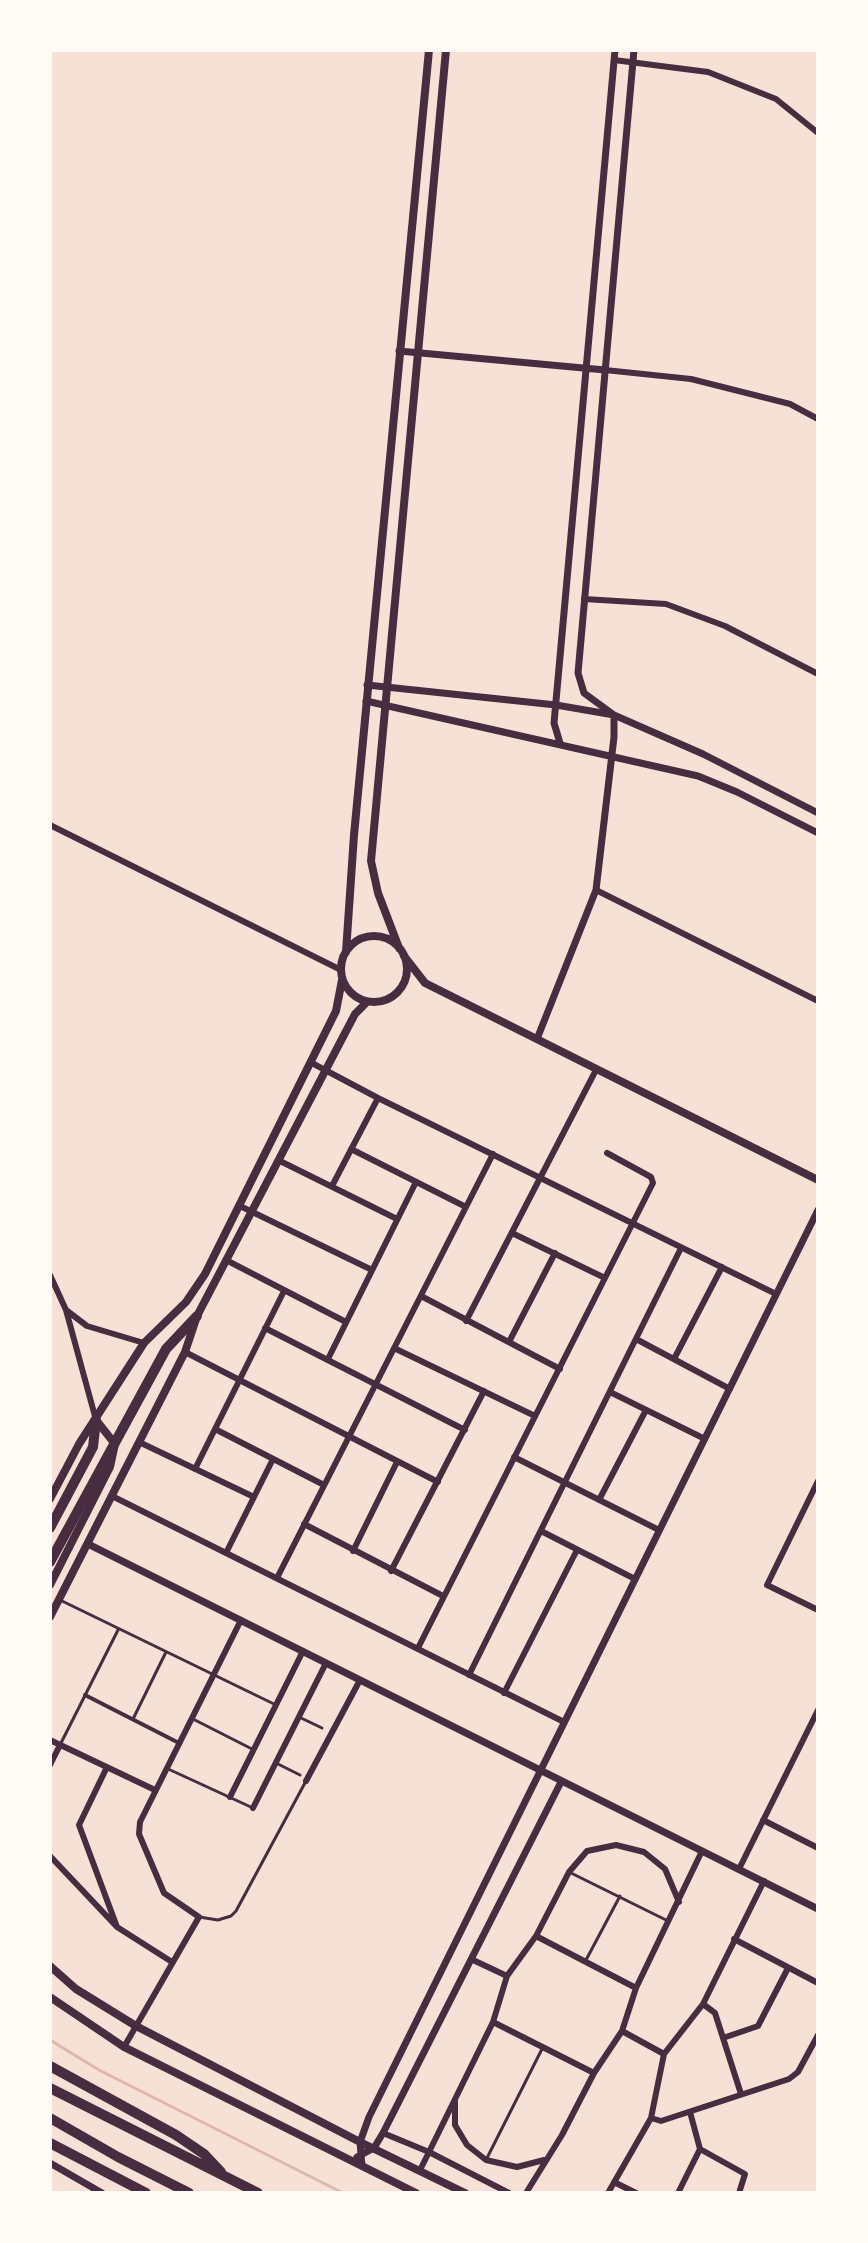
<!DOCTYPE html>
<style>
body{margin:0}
#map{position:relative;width:868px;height:2243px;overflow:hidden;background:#f7e1d7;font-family:"Noto Sans",sans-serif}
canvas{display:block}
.frame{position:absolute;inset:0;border:52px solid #fffaf5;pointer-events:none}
</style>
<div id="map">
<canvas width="868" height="2243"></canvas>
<div class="frame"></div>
</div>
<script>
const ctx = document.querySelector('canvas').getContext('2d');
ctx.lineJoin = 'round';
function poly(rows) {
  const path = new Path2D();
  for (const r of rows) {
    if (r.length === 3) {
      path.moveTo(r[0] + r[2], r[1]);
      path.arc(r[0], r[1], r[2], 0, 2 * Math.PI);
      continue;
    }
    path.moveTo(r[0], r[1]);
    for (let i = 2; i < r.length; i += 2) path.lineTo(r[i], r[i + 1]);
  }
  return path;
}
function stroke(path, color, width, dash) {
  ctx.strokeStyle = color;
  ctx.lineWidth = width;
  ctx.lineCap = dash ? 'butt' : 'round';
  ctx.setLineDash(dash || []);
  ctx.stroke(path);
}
const stream = poly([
 [50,2040,99,2070,343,2193]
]);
const service = poly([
 [60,1600,276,1705],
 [299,1717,322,1728],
 [191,1718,252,1749],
 [133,1719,166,1652],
 [60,1745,118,1630],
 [276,1763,300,1775],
 [166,1768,253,1808],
 [569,1872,666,1920],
 [199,1917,218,1920,231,1916,236,1911,306,1781],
 [586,1960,620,1896],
 [486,2160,542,2049]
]);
const pedestrian = poly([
 [85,1695,179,1743]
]);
const minor = poly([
 [614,60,708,72,776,99,818,133],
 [605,370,691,379,790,404,818,419],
 [584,599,666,604,725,626,818,674],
 [50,825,341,970],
 [596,890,818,1001],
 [310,1062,378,1098,776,1294],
 [351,1149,466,1207],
 [278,1160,397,1219],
 [332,1186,378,1098],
 [240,1206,372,1270],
 [512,1233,605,1278],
 [226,1260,346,1322],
 [50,1275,66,1310,96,1420],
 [421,1296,560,1369],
 [66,1310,87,1326,144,1343],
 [466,1321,596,1070],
 [265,1328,465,1430],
 [636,1339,730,1389],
 [509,1342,555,1253],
 [394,1348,535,1416],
 [185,1352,438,1482],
 [328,1359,416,1182],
 [674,1359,722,1267],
 [610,1392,705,1439],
 [215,1429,324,1485],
 [139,1442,254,1497],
 [514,1457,659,1530],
 [195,1469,284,1291],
 [818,1481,767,1585,818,1610],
 [112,1496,564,1722],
 [599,1500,646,1410],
 [304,1524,443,1596],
 [541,1531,635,1579],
 [353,1551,397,1462],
 [226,1553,273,1459],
 [391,1571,484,1391],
 [277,1578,493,1154],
 [418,1648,653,1183,651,1177,607,1153],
 [469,1675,681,1248],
 [504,1693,577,1550],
 [50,1740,155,1790],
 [50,1765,60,1745],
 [107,1767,79,1825,117,1927],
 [306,1781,360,1680],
 [230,1797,303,1651],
 [253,1808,326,1663],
 [763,1820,818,1848],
 [50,1856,117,1927,172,1962],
 [739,1869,818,1710],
 [536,1936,636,1988],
 [734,1939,818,1983],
 [473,1960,507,1976],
 [703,2004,715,2013,741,2094],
 [493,2022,594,2073],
 [622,2031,664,2054],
 [723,2038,758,2026,788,1968],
 [124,2047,199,1917,164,1893,139,1834,140,1822,241,1620],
 [455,2101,455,2125,467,2145,486,2160,517,2167,544,2160],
 [690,2112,700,2149,745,2174,739,2193],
 [651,2118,661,2121,789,2079,798,2072,818,2035],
 [383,2133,429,2152,493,2022,507,1976,536,1936,569,1872,587,1851,616,1845,644,1852,665,1869,679,1902],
 [420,2170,429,2152,509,2193],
 [614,2182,636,2193],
 [526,2193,562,2135,594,2073,622,2031,636,1988,702,1851],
 [608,2193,651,2118,664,2054,703,2004,764,1881],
 [678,2193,700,2149]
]);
const tertiary = poly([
 [399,351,605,370],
 [367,685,556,705,614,715,703,754,818,813],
 [366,701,698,776,737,792,818,833],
 [614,715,584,693,578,673,634,50],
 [560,743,554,723,615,50],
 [537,1039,596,890,614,737,614,715],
 [88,1544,818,1909],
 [357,2157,374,2148,383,2133,561,1782],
 [50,2163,102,2193],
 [362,2166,360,2142,369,2117,818,1210]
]);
const secondary = poly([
 [374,969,33],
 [399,948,378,893,371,861,446,50],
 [346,952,354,835,429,50],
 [404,956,425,983,818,1180],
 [50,1499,79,1444,144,1343,186,1302,205,1274,336,1011,342,980],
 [50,1585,110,1467,115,1444,96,1420],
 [50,1617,185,1352,197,1316,355,1014,367,1002],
 [50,1966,76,1989,136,2026,360,2142,465,2193],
 [50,1997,124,2047,416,2193]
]);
const motorway = poly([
 [50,1528,93,1447,96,1420],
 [50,1562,166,1349,197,1316],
 [50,2066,176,2135,204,2154,221,2172],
 [50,2088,258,2193],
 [50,2118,118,2157,189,2193],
 [50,2143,146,2193]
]);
stroke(stream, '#dcb8b0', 3);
stroke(service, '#4a2c40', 3);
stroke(pedestrian, '#4a2c40', 4);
stroke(minor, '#4a2c40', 6);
stroke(tertiary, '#4a2c40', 7);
stroke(secondary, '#4a2c40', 8);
stroke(motorway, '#4a2c40', 10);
</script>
